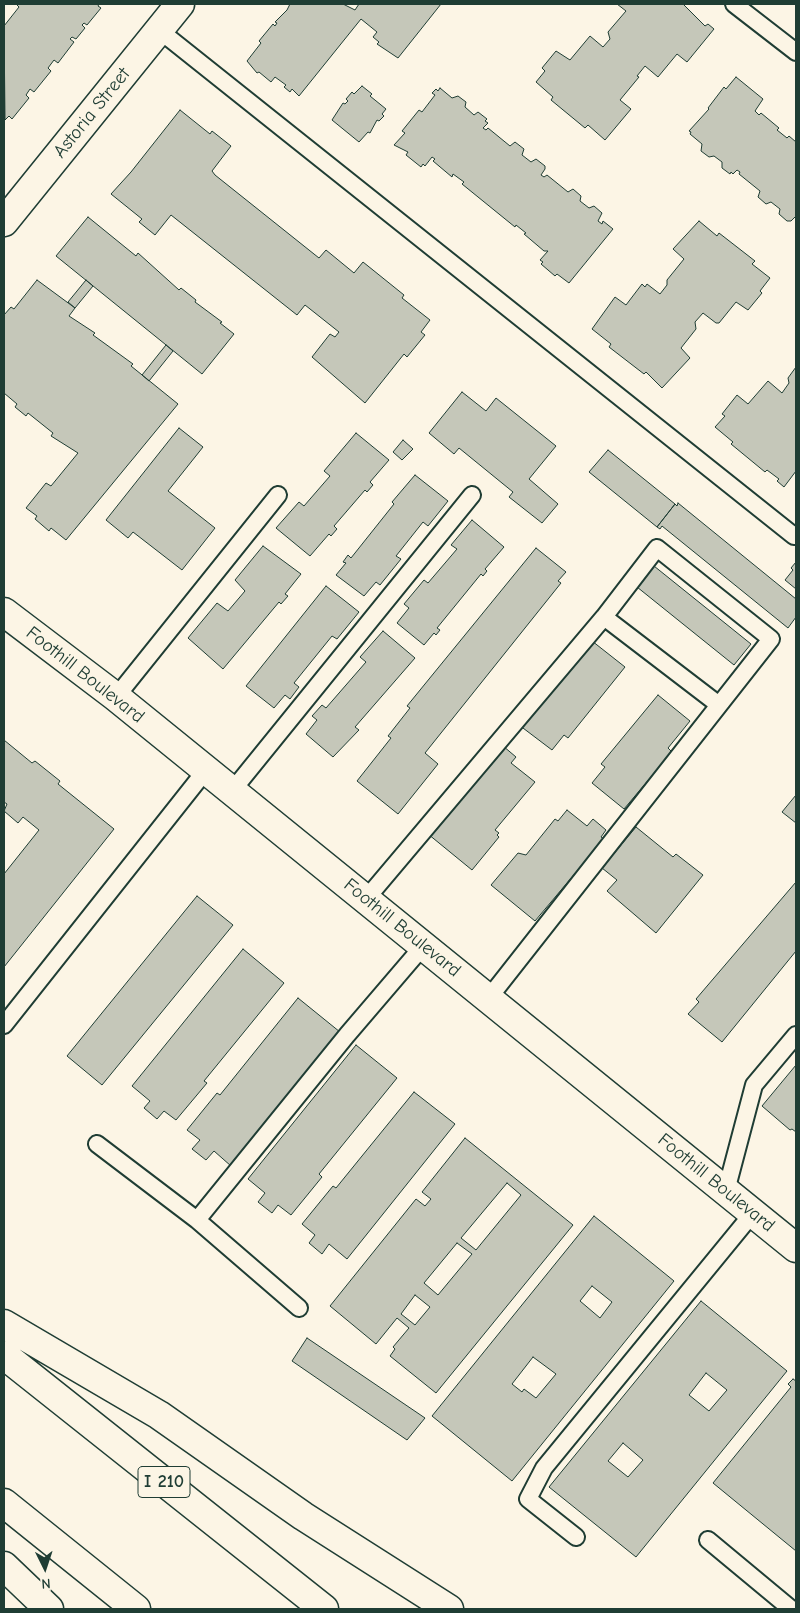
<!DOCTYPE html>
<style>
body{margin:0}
#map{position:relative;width:800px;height:1613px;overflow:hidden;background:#fcf5e5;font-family:"Comic Neue",sans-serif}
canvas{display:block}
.frame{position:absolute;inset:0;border:5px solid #1f3d34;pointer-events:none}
.north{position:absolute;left:20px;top:1543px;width:50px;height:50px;-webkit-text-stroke:4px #fcf5e5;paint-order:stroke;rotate:176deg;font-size:14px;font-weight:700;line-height:20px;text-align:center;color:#1f3d34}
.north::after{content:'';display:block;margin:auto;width:18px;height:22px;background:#1f3d34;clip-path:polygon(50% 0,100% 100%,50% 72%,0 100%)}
</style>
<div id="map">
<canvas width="800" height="1613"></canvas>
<div class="frame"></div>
<div class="north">N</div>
</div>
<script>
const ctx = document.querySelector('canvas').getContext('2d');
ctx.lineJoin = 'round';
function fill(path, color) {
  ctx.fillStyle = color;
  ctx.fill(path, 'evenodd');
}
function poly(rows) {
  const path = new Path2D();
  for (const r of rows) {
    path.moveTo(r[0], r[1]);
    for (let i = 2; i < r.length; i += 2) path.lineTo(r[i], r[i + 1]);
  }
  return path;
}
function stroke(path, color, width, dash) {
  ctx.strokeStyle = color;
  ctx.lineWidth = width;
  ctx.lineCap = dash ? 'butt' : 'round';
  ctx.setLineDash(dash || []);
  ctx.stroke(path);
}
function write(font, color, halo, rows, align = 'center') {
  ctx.font = font + ' "Comic Neue",sans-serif';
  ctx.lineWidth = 4;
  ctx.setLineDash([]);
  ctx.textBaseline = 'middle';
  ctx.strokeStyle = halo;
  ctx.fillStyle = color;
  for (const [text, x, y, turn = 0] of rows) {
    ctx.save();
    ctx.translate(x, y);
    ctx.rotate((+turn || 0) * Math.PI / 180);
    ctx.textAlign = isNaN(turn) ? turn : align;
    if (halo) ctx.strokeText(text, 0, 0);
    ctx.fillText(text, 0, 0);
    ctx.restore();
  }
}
const building = poly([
 [16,4,99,4,98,6,101,8,87,25,84,23,82,25,85,28,76,39,72,37,70,39,74,42,58,63,54,60,48,68,51,71,34,92,30,89,26,95,29,98,12,119,9,116,5,120,4,26,19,7,16,4],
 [290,4,343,4,355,10,359,4,441,4,398,58,377,44,379,42,373,37,377,32,361,19,299,96,292,89,290,92,284,87,286,85,275,77,271,82,259,72,257,73,247,61,261,43,259,41,273,24,275,26,277,23,275,22,287,10,290,4],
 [617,4,683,4,705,26,708,24,714,29,687,62,677,54,658,77,645,66,637,76,639,77,620,100,631,109,605,140,588,125,585,128,551,100,553,97,536,82,545,71,542,68,556,51,570,60,590,36,603,47,610,39,608,32,626,11,617,4],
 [736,77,763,99,755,111,759,115,761,113,779,128,777,130,787,138,789,136,796,142,796,216,791,221,787,221,779,214,780,209,771,202,766,204,758,197,760,191,739,174,740,172,737,170,733,174,731,172,730,174,722,168,722,162,714,156,709,157,701,151,702,144,690,134,691,132,689,131,709,109,708,108,724,87,726,89,736,77],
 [362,86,372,94,370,96,386,109,382,114,384,116,379,121,377,120,370,133,368,132,359,142,332,120,343,103,345,104,348,101,346,99,352,92,354,94,362,86],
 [440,88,452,98,458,96,466,102,465,107,474,115,478,112,487,119,485,121,488,123,483,128,486,130,488,128,510,146,515,142,524,149,522,155,531,162,536,159,545,166,545,169,541,175,544,177,547,175,568,192,573,189,581,196,580,201,589,208,594,206,602,213,598,221,602,224,603,221,613,229,569,283,557,274,555,276,541,264,543,262,540,260,548,251,544,251,524,234,526,233,516,225,515,227,462,184,464,182,453,174,452,177,433,161,435,159,432,157,425,166,423,164,421,167,406,155,408,152,394,145,405,133,402,131,419,110,422,112,435,95,432,93,436,89,438,91,440,88],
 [180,110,210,134,212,131,231,146,212,171,215,175,319,258,326,250,354,273,363,262,404,295,402,298,430,320,421,332,425,335,407,357,404,354,365,403,312,357,330,334,335,337,339,332,305,305,297,315,171,215,155,235,139,222,142,219,111,194,131,172,180,110],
 [88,217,136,256,138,253,179,290,181,288,196,300,195,302,222,322,220,323,234,334,202,374,56,256,88,217],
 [699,221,717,236,719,233,755,261,752,264,770,278,760,291,762,293,748,310,736,302,719,323,716,323,703,313,695,322,696,329,681,348,690,358,662,388,646,372,644,374,609,347,611,344,592,329,615,297,626,305,642,284,645,287,647,284,660,294,667,285,667,280,684,259,673,249,699,221],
 [37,280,75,308,69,316,95,333,93,335,133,364,131,366,178,404,66,540,51,528,49,531,35,519,37,516,26,508,46,483,51,486,78,453,51,436,53,433,28,413,26,416,15,407,17,404,4,393,4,315,11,307,14,309,37,280],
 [86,280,93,286,75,308,68,302,86,280],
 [166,345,173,351,149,381,142,375,166,345],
 [796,367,796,471,784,487,777,481,779,479,767,470,765,472,731,444,733,442,715,427,725,416,722,414,737,395,748,404,768,381,782,393,789,383,788,378,796,367],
 [462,392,486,411,496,398,556,446,529,479,558,504,542,523,509,497,513,492,459,448,454,454,429,433,462,392],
 [179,428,203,447,168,491,215,528,182,570,133,532,128,538,106,520,179,428],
 [356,433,389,460,370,482,373,485,367,492,365,490,334,526,337,529,331,536,329,534,310,556,276,528,299,502,304,506,330,476,324,471,356,433],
 [403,440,413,449,402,460,393,452,403,440],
 [608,450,675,504,657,527,589,472,608,450],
 [415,475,448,501,428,526,423,522,396,556,401,559,380,585,376,582,364,596,336,575,346,563,343,562,348,555,351,558,394,504,392,502,415,475],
 [678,503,796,599,796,617,788,628,662,526,660,529,657,527,675,504,677,506,678,503],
 [472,520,504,547,485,569,487,571,483,576,481,574,437,628,440,630,436,635,434,633,424,645,397,623,409,608,404,604,424,580,428,583,457,549,451,545,472,520],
 [263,546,301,574,285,594,288,596,281,604,279,602,223,669,188,638,217,603,228,611,245,591,235,580,263,546],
 [536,548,566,572,558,581,561,583,425,753,438,764,398,814,357,781,391,738,388,736,410,708,407,706,536,548],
 [796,562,796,589,785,580,793,570,791,568,796,562],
 [654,566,751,644,734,665,637,587,654,566],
 [326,586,359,612,337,639,332,636,294,683,299,687,290,699,285,695,274,708,246,686,326,586],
 [383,631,415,658,355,727,359,730,333,757,306,734,317,720,312,716,322,705,326,708,366,662,360,657,383,631],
 [592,641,625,667,568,738,564,735,552,750,519,725,592,641],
 [658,695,690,721,668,748,672,752,624,809,592,783,605,767,601,764,658,695],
 [4,740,32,763,35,761,60,781,58,784,114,829,4,967,4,874,39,830,23,817,18,823,4,811,7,804,4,802,4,740],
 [503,746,516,757,511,763,535,782,495,830,499,833,497,835,499,837,472,870,428,834,503,746],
 [796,795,796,823,782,812,796,795],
 [567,810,587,826,593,819,606,830,601,837,604,839,535,921,491,885,518,853,526,855,555,819,558,821,567,810],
 [636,827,673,857,676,854,703,875,656,933,607,891,617,880,602,868,636,827],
 [796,882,796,951,722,1042,688,1014,699,1002,696,999,796,882],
 [197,896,233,925,102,1085,67,1056,197,896],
 [243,949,284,983,204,1081,207,1083,176,1120,164,1111,157,1119,144,1108,150,1101,132,1086,243,949],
 [298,998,340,1032,231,1166,214,1151,206,1160,192,1149,200,1140,187,1130,217,1093,220,1095,298,998],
 [356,1045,397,1078,319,1174,322,1177,291,1215,278,1205,272,1213,258,1202,265,1193,248,1179,356,1045],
 [796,1065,796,1132,792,1129,790,1130,762,1106,796,1065],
 [414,1092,455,1124,347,1259,329,1244,322,1254,309,1243,315,1235,302,1224,333,1186,336,1188,414,1092],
 [465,1138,573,1225,436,1393,390,1356,395,1349,393,1347,409,1328,397,1318,376,1344,330,1306,416,1199,425,1206,431,1199,422,1192,465,1138],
 [507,1183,521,1195,476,1250,461,1238,507,1183],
 [457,1243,472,1254,438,1295,424,1283,457,1243],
 [415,1295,430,1307,415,1325,401,1314,415,1295],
 [594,1216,674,1281,512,1481,432,1416,594,1216],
 [592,1286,612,1302,600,1318,580,1301,592,1286],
 [533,1357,556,1374,536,1398,524,1389,522,1392,512,1384,533,1357],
 [701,1301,787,1371,636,1557,549,1487,701,1301],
 [706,1373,727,1390,709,1411,689,1395,706,1373],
 [623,1443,643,1460,628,1477,608,1461,623,1443],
 [307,1338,425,1418,407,1440,292,1361,307,1338],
 [793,1379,796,1381,796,1551,713,1483,791,1387,788,1384,793,1379]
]);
const service = poly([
 [734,4,796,52],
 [159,30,794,536,796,534],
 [604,617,719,705],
 [116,697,278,495],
 [232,791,472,495],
 [366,899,604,617,657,548,771,639,488,999],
 [4,1025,206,770],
 [97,1144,197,1220,347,1035,424,945],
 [726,1191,754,1085,796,1035],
 [197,1220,299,1308],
 [576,1537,528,1499,544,1468,753,1213],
 [708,1540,791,1609]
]);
const minor = poly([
 [4,222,180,4]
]);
const primary = poly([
 [4,612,116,697,796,1248]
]);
const motorway = poly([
 [4,1324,159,1415,303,1516,449,1609],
 [4,1355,324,1609],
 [4,1503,136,1609],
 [4,1566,49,1609]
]);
const shields = [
 [164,1482,52]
];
const shieldNames = [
 ["I 210",164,1482]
];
const streetNames = [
 ["Astoria Street",92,113,-51],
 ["Foothill Boulevard",85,675,38],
 ["Foothill Boulevard",402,928,39],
 ["Foothill Boulevard",716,1183,39]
];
fill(building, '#c5c7b9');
stroke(building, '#1f3d34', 1);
stroke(service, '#1f3d34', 20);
stroke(minor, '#1f3d34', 31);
stroke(primary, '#1f3d34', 31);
stroke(motorway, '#1f3d34', 31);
stroke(service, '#fcf5e5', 16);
stroke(minor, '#fcf5e5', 28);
stroke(primary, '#fcf5e5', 28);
stroke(motorway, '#fcf5e5', 28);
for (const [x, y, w] of shields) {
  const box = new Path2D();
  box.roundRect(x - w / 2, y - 15.5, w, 31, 4);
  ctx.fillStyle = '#fcf5e5';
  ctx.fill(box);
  stroke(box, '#1f3d34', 1);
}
write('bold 18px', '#1f3d34', null, shieldNames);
write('19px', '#1f3d34', '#fcf5e5', streetNames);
</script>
